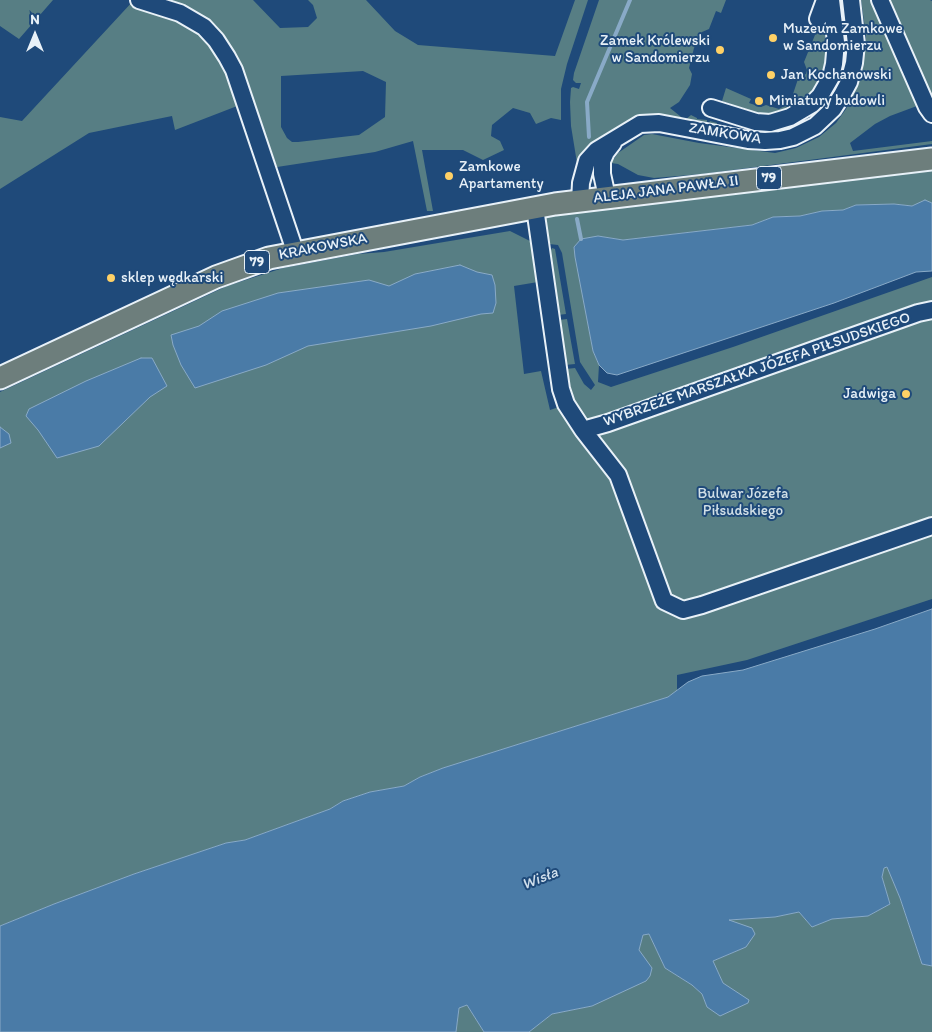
<!DOCTYPE html>
<meta charset="utf-8">
<style>
body{margin:0}
#map{position:relative;width:932px;height:1032px;overflow:hidden;background:#1f4a7a;font-family:Itim,sans-serif}
canvas{display:block}
.north{position:absolute;left:10px;top:10px;width:50px;height:50px;-webkit-text-stroke:4px #1f4a7a;paint-order:stroke;rotate:0deg;font-size:14px;font-weight:700;line-height:20px;text-align:center;color:#e8f1f8}
.north::after{content:'';display:block;margin:auto;width:18px;height:22px;background:#e8f1f8;clip-path:polygon(50% 0,100% 100%,50% 72%,0 100%)}
</style>
<div id="map">
<canvas width="932" height="1032"></canvas>
<div class="north">N</div>
</div>
<script>
const ctx = document.querySelector('canvas').getContext('2d');
ctx.lineJoin = 'round';
function fill(path, color) {
  ctx.fillStyle = color;
  ctx.fill(path, 'evenodd');
}
function poly(rows) {
  const path = new Path2D();
  for (const r of rows) {
    path.moveTo(r[0], r[1]);
    for (let i = 2; i < r.length; i += 2) path.lineTo(r[i], r[i + 1]);
  }
  return path;
}
function stroke(path, color, width, dash) {
  ctx.strokeStyle = color;
  ctx.lineWidth = width;
  ctx.lineCap = dash ? 'butt' : 'round';
  ctx.setLineDash(dash || []);
  ctx.stroke(path);
}
function write(font, color, halo, rows, align = 'center') {
  ctx.font = font + ' Itim,sans-serif';
  ctx.lineWidth = 4;
  ctx.setLineDash([]);
  ctx.textBaseline = 'middle';
  ctx.strokeStyle = halo;
  ctx.fillStyle = color;
  for (const [text, x, y, turn = 0] of rows) {
    ctx.save();
    ctx.translate(x, y);
    ctx.rotate((+turn || 0) * Math.PI / 180);
    ctx.textAlign = isNaN(turn) ? turn : align;
    if (halo) ctx.strokeText(text, 0, 0);
    ctx.fillText(text, 0, 0);
    ctx.restore();
  }
}
const green = poly([
 [0,0,53,0,19,39,0,26],
 [134,0,253,0,280,28,308,27,317,18,313,5,308,0,366,0,395,31,418,45,555,56,575,0,588,0,567,64,561,89,561,120,551,118,536,124,530,113,513,108,492,125,491,136,500,141,504,150,483,160,463,150,422,150,433,211,427,211,413,141,375,152,277,167,261,133,245,103,175,130,172,116,89,133,0,189,0,117,22,121],
 [363,71,386,82,385,117,359,135,298,142,292,142,287,138,281,127,281,76],
 [599,0,726,0,721,13,716,11,709,29,702,32,694,48,689,68,692,74,690,85,679,102,670,108,685,120,691,115,697,118,697,119,707,120,707,122,709,123,710,121,717,123,717,125,727,126,727,128,737,129,740,131,771,135,778,132,778,133,783,132,804,122,806,123,821,112,832,96,841,80,845,63,846,45,844,30,846,29,844,28,843,18,836,13,834,0,844,0,849,38,849,50,846,68,833,99,822,111,808,122,792,130,773,135,755,134,646,116,631,119,622,124,591,148,577,163,571,126,570,102,571,88,573,87,579,89,581,83,576,83,573,80,574,73],
 [861,0,878,0,925,103,890,116,875,124,850,143,853,151,932,141,932,144,702,174,654,178,638,175,618,164,611,163,618,153,644,135,652,134,699,143,775,153,796,148,819,137,836,123,846,109,858,84,863,68,866,35],
 [884,0,930,0,932,1,932,107],
 [828,3,834,46,819,90,780,118,729,111,731,104,722,101,726,88,751,99,749,103,761,107,766,105,779,109,790,103,799,76,806,74,807,70,804,62],
 [932,169,932,203,925,201,912,206,894,204,856,205,843,210,822,211,800,216,773,217,752,225,623,240,598,236,574,247,593,351,599,365,598,382,611,387,733,347,932,277,932,599,747,660,677,675,677,691,668,697,443,768,420,777,404,786,370,792,343,801,330,809,245,840,226,843,134,874,54,904,0,926,0,392,227,286,283,268,358,254,384,252,510,231,530,241,537,250,538,282,514,286,524,374,541,371,550,410,574,402,571,396,566,369,575,368,584,384,591,390,595,385,580,362,562,253,558,245,549,244,543,217],
 [552,248,555,249,566,314,558,315,550,252],
 [567,319,575,364,565,365,559,320],
 [888,867,900,898,922,964,932,966,932,1032,529,1032,552,1014,592,1006,639,950,643,935,649,934,665,968,692,985,702,994,707,1007,723,983,713,961,746,947,728,920,775,917,799,912,812,927,832,919,868,916,890,904,882,877,884,868],
 [467,1005,484,1032,456,1032,459,1008]
]);
const water = poly([
 [925,200,932,203,932,271,916,272,834,303,617,375,607,373,599,365,593,351,575,257,574,247,581,239,598,236,623,240,752,225,773,217,800,216,822,211,843,210,856,205,894,204,912,206,925,200],
 [460,265,477,272,492,275,495,285,496,303,493,313,481,314,431,326,308,346,266,365,195,388,181,365,173,345,171,335,199,326,222,311,278,293,369,280,389,286,415,274,460,265],
 [141,358,152,358,167,386,150,397,99,446,57,458,38,430,26,416,29,409,86,381,141,358],
 [0,427,9,434,11,443,0,448,0,427],
 [932,609,932,966,922,964,900,898,887,867,884,868,882,877,890,904,868,916,832,919,812,927,799,912,775,917,729,920,752,928,755,934,746,947,713,961,723,983,749,1000,748,1003,720,1016,707,1007,702,994,692,985,665,968,649,934,643,935,639,950,652,968,650,976,646,981,592,1006,552,1014,529,1032,484,1032,467,1005,459,1008,456,1032,0,1032,0,926,54,904,134,874,226,843,245,840,330,809,343,801,370,792,404,786,420,777,443,768,668,697,688,682,702,676,743,670,875,629,932,609]
]);
const stream = poly([
 [589,137,587,102,630,0],
 [577,219,581,239]
]);
const minor = poly([
 [139,0,180,13,204,27,216,40,227,57,234,70,295,251],
 [880,0,927,107,932,114],
 [818,19,825,0],
 [711,108,756,122,770,123,790,117,812,104,820,96,831,77,834,64,836,42,831,0],
 [607,197,602,174,602,161,606,152,613,143],
 [580,201,581,183,587,161,597,150,640,124,659,123,748,140,765,141,780,140,793,137,815,126,833,109,842,95,849,82,854,63,856,44,851,0],
 [535,208,561,389,566,404,583,430,618,475,664,601,683,610,702,605,932,526],
 [583,430,608,423,918,313,932,310]
]);
const major = poly([
 [0,378,216,277,269,258,555,204,932,159]
]);
const markers = [
 [773,38,5,"#ffd166"],
 [720,50,5,"#ffd166"],
 [771,75,5,"#ffd166"],
 [759,101,5,"#ffd166"],
 [449,176,5,"#ffd166"],
 [111,278,5,"#ffd166"],
 [906,394,5,"#ffd166"]
];
const shields = [
 [769,178,25],
 [257,262,25]
];
const shieldNames = [
 ["79",769,178],
 ["79",257,262]
];
const poiNames = [
 ["Muzeum Zamkowe",783,29],
 ["w Sandomierzu",783,46],
 ["Zamek Królewski",710,41,"right"],
 ["w Sandomierzu",710,58,"right"],
 ["Jan Kochanowski",781,75],
 ["Miniatury budowli",769,101],
 ["Zamkowe",459,167],
 ["Apartamenty",459,184],
 ["sklep wędkarski",121,278],
 ["Jadwiga",896,394,"right"]
];
const streetNames = [
 ["ZAMKOWA",725,134,9],
 ["ALEJA JANA PAWŁA II",666,190,-7],
 ["KRAKOWSKA",323,247,-11],
 ["WYBRZEŻE MARSZAŁKA JÓZEFA PIŁSUDSKIEGO",757,370,-19]
];
const parkNames = [
 ["Bulwar Józefa",743,494],
 ["Piłsudskiego",743,511]
];
const waterNames = [
 ["Wisła",540,879,-22]
];
fill(green, '#577e84');
fill(water, '#4a7ba7');
stroke(water, '#89aac7', 1);
stroke(stream, '#89aac7', 4);
stroke(minor, '#e8f1f8', 20);
stroke(major, '#e8f1f8', 25);
stroke(minor, '#1f4a7a', 16);
stroke(major, '#6d7e7c', 21);
for (const [x, y, r, color] of markers) {
  const dot = new Path2D();
  dot.arc(x, y, r, 0, 2 * Math.PI);
  ctx.fillStyle = color;
  ctx.fill(dot);
  stroke(dot, '#1f4a7a', 2);
}
for (const [x, y, w] of shields) {
  const box = new Path2D();
  box.roundRect(x - w / 2, y - 11.5, w, 23, 4);
  ctx.fillStyle = '#1f4a7a';
  ctx.fill(box);
  stroke(box, '#e8f1f8', 1);
}
write('bold 14px', '#e8f1f8', null, shieldNames);
write('15px', '#e8f1f8', '#1f4a7a', poiNames, 'left');
write('15px', '#e8f1f8', '#1f4a7a', streetNames);
write('15px', '#d2e0e7', '#1f4a7a', parkNames);
write('italic 16px', '#d0dfec', '#1f4a7a', waterNames);
</script>
